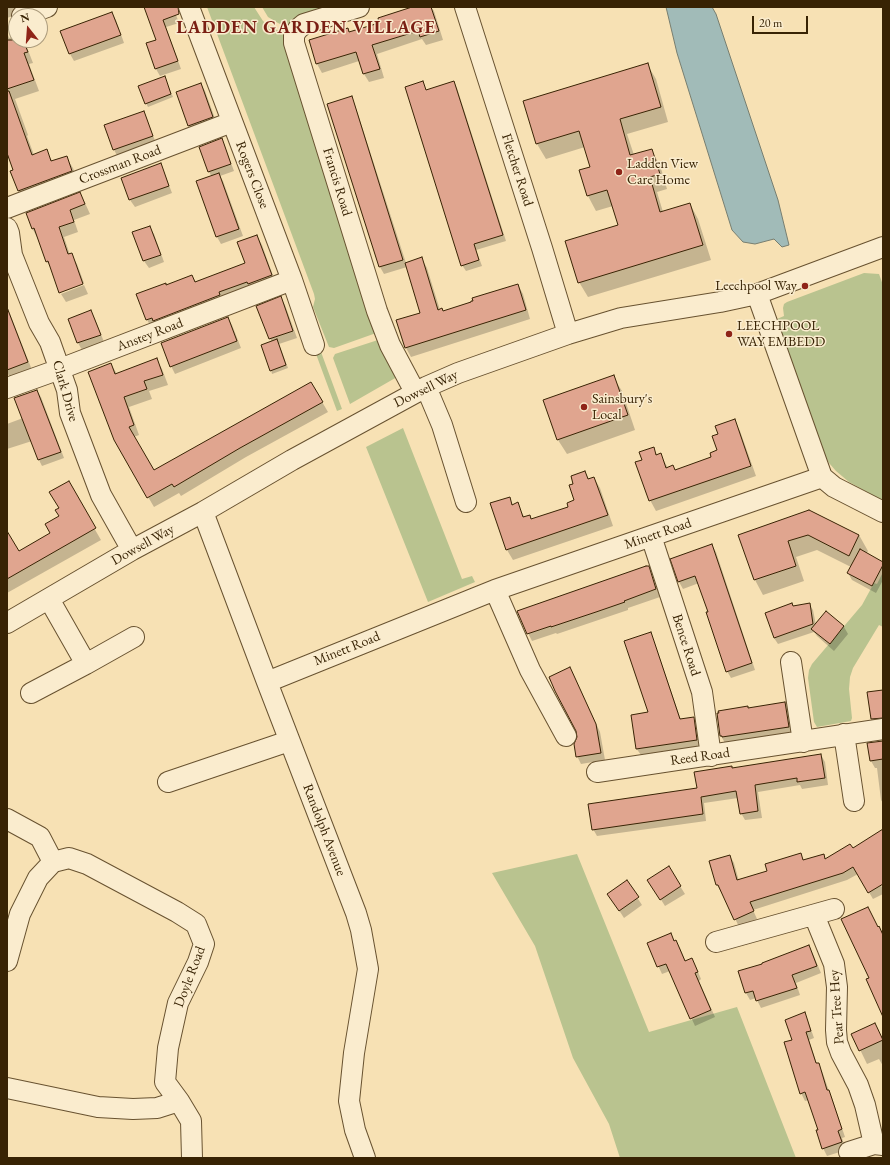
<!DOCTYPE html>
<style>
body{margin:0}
#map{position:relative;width:890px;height:1165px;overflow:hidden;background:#f7e1b4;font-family:"EB Garamond",serif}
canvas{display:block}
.frame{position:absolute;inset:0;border:8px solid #382304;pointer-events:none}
.north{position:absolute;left:8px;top:8px;width:40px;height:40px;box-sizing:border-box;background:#faecce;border:1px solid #ac9c7d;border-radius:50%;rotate:343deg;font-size:11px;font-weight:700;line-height:16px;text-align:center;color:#382304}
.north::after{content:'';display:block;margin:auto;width:14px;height:18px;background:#8f2418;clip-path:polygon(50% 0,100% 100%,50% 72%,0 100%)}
.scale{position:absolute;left:752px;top:16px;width:56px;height:18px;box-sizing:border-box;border:2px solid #382304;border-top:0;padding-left:5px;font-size:12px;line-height:14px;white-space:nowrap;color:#382304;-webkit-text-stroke:3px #faecce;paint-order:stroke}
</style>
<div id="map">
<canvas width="890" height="1165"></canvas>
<div class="frame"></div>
<div class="north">N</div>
<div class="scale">20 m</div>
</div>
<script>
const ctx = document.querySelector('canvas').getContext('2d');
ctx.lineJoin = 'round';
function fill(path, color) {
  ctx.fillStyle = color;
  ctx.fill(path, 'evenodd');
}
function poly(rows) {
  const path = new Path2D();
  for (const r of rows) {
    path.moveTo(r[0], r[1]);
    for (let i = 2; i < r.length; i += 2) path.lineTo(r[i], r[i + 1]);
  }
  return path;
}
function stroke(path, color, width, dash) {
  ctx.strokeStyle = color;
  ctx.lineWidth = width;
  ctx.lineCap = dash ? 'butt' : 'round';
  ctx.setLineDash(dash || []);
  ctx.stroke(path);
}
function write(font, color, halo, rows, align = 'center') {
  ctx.font = font + ' "EB Garamond",serif';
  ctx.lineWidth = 3;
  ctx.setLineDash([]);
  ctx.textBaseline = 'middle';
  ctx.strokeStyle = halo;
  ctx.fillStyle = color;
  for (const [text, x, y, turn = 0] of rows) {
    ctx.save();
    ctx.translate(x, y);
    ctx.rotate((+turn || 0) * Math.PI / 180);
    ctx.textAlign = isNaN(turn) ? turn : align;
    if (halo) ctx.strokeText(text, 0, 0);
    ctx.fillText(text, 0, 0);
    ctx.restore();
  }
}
const green = poly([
 [207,7,254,7,263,21,272,28,289,35,379,332,334,348,329,347,313,307,315,299,314,294],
 [262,7,326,7,291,29,278,23,268,17],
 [864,273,879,274,883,285,883,501,849,482,836,471,829,463,824,454,777,319,784,316,783,308,784,304,787,302],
 [381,339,397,377,350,404,333,358,335,354],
 [321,352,342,409,337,411,316,354],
 [403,428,462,579,472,576,475,582,428,602,366,447],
 [883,572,883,627,879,625,853,668,850,677,849,689,852,718,851,721,817,727,814,722,808,678,809,670,812,664,862,605,874,583,877,584],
 [577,854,649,1032,737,1007,796,1158,620,1158,609,1124,573,1058,535,946,492,873]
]);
const water = poly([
 [666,7,712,7,716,14,778,200,789,245,782,247,774,239,755,244,743,242,732,230,677,53,666,7]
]);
const shadow = poly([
 [7,7,38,7,7,18],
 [145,7,173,7,179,23,166,27,181,69,160,76,156,69,147,44,157,40],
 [416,7,431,7,434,11,443,40,426,45,422,39,377,54,384,78,369,82,364,74,359,61,322,73,317,64,310,41,348,29,350,33,380,24],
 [112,13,116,20,124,43,74,61,70,54,62,32],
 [7,32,9,38,16,35,16,40,24,40,26,45,33,63,29,64,39,91,15,99,28,135,27,136,34,155,46,151,53,162,66,157,73,168,78,182,26,202,19,191,11,171,14,171,7,153],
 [647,64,656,79,668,122,627,134,634,155,651,150,660,165,667,189,657,192,663,212,690,204,698,219,711,260,588,297,579,282,619,226,613,206,596,211,588,196,580,171,591,168,585,147,546,159,537,144,524,101],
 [166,81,173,97,148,107,146,103],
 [422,82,427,91,454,82,457,88,506,241,476,250,482,266,466,271,462,265],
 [201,84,205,91,217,124,193,133,189,126],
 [351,97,355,105,406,263,422,259,427,268,440,310,443,312,518,285,523,294,530,319,411,357,406,348,397,321,421,313,407,267,384,274,380,267,328,104],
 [143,112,147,120,156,143,118,157,114,150,105,126],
 [221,140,225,147,234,171,220,176,223,181,243,236,221,244,217,237,197,182,212,177,209,172],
 [160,165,164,172,172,193,135,207,130,200,123,178],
 [80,194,85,203,90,214,74,220,78,232,64,237,70,255,71,254,77,264,84,283,61,292,61,293,53,271,47,262,38,239,32,228],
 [149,227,154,234,164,262,149,268,144,261,134,233],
 [257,236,262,245,276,284,152,328,147,320,138,294,166,286,192,276,196,282,246,264],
 [84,285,88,294,66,302,61,294],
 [281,298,285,305,297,338,279,344,288,368,272,374,271,370,272,343,258,307],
 [7,306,32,370,10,378,7,372],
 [91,312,95,319,104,342,82,350,78,343,70,320],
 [228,318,232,325,241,348,175,374,171,366],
 [156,359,162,369,168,385,149,391,152,399,129,407,139,435,134,437,154,472,311,383,328,412,246,457,181,496,179,493,154,507,114,439,111,364,117,374],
 [613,377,622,391,635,430,567,454,558,440,544,401],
 [37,391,41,397,64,458,42,466,39,460,32,441,7,449,7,424,23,418],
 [734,420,740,431,756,476,656,511,650,500,643,461,653,448,658,456,660,454,668,468,675,471,713,458,718,451,719,434],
 [585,472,589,479,594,478,600,488,613,526,513,560,507,550,509,498,513,505,517,504,525,518,529,516,532,520,569,507,575,501,575,484],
 [68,483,101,540,7,593,7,553,18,553,52,533,60,517,60,509],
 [809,511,859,535,868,551,866,554,883,563,883,580,876,593,852,580,848,573,851,567,817,550,796,557,804,581,763,595,755,580,739,536],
 [712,545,716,552,755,670,731,678,727,671,709,612,699,583,683,589,679,582,672,559],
 [648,567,652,575,660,597,628,608,628,610,557,634,556,633,532,641,528,633],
 [809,604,813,610,816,625,826,613,844,627,848,634,834,651,817,636,814,632,778,644,774,638,793,607],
 [650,633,654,641,681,720,693,718,697,725,701,747,641,755,636,748,649,713],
 [574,676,600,732,605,760,581,764,577,756,578,737],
 [883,691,883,725,876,726,872,719],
 [785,703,789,710,793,734,725,743,721,736,748,707,749,709],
 [883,742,883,803,881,800,877,768,875,768,871,761],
 [821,755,825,762,828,785,802,789,800,785,758,792,762,818,745,820,741,813,738,798,704,803,706,821,597,836,593,829,698,789,732,767,732,769],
 [883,830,883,870,875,875,883,889,883,894,873,899,858,874,847,880,753,910,757,919,739,927,723,892,721,892,717,885,710,862,730,856,734,863,739,881,768,872,800,854,804,861,823,855,826,860,852,849],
 [668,867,685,894,665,906,653,887],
 [627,882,642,905,624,918,613,901],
 [670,934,680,948,686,962,696,967,701,979,699,981,715,1017,695,1026,670,971,662,974,648,944],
 [809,946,813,954,821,973,796,983,800,995,761,1008,756,998,750,1000,746,993,740,972,763,965],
 [804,1013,808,1021,814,1038,809,1040,817,1064,818,1064,822,1071,829,1091,832,1098,845,1137,842,1138,846,1150,827,1156,823,1148,819,1130,809,1100,805,1101,801,1093,793,1041],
 [853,1035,883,1037,883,1066,879,1059,867,1064],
 [805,1157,819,1157,819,1158,805,1158]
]);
const building = poly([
 [144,7,178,7,179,14,163,20,178,61,155,69,146,43,156,40,144,7],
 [412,7,431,7,439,31,420,37,418,31,372,45,380,69,363,74,356,52,316,64,309,40,348,28,349,32,379,23,378,18,412,7],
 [112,12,121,35,69,54,60,31,112,12],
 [7,40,23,40,28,52,24,53,34,80,7,89,7,40],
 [648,63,661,107,620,119,630,155,652,149,660,174,650,177,660,212,690,203,703,245,578,283,565,241,618,225,607,190,587,196,579,170,590,167,579,131,536,144,523,101,648,63],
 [165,76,171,94,145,104,138,86,165,76],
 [423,81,426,90,454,81,503,235,474,244,479,260,461,266,405,87,423,81],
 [201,83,213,117,188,126,176,92,201,83],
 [7,91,9,91,32,155,47,149,51,161,67,156,72,171,18,191,10,171,13,170,7,153,7,91],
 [352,96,403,260,379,267,327,104,352,96],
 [144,111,153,136,113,150,104,125,144,111],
 [222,138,231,164,208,172,199,147,222,138],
 [161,163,169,186,129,200,121,178,161,163],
 [219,173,239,229,216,237,196,181,219,173],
 [80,192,85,204,70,210,74,222,59,227,68,254,72,253,83,284,59,293,48,261,46,262,34,228,32,229,26,213,80,192],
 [150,226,161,255,143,261,132,232,150,226],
 [257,235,272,275,248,284,247,282,219,292,220,295,153,321,152,318,146,320,136,294,166,283,166,285,192,275,195,282,245,263,237,242,257,235],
 [422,257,438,310,442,308,443,311,471,302,471,301,473,301,472,298,518,284,526,310,405,348,396,320,420,313,405,263,422,257],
 [281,296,293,331,269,339,256,306,281,296],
 [8,310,28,362,7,370,7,311,8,310],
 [91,310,101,335,77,343,68,319,91,310],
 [228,317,237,341,170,367,161,343,228,317],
 [277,339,286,365,270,371,261,345,277,339],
 [157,358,163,375,144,381,147,389,124,397,134,425,129,427,154,470,311,382,323,402,240,448,174,487,172,484,147,498,114,440,88,372,111,363,115,374,157,358],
 [614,375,628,415,557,440,543,400,614,375],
 [37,390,61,452,38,460,14,398,37,390],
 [735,419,751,466,649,501,635,462,642,460,639,452,654,447,656,455,661,453,666,468,673,465,675,470,711,457,710,453,717,450,712,436,718,434,715,426,735,419],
 [585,471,588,479,594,477,608,515,506,550,490,503,510,497,512,505,518,502,523,517,530,515,531,519,568,507,567,503,574,500,569,485,573,484,571,476,585,471],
 [69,481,96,528,7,579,7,531,19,551,50,533,45,524,59,516,55,510,59,508,49,492,69,481],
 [809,510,859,535,849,556,808,535,788,541,796,566,754,580,738,535,809,510],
 [712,544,752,663,726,672,706,612,708,612,695,576,678,582,670,559,712,544],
 [860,549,883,562,883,565,872,586,847,573,860,549],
 [646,566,649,566,656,589,624,601,625,602,596,612,551,627,551,626,527,634,517,611,646,566],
 [792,603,793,606,810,603,813,624,774,638,765,613,792,603],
 [826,611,844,626,830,644,811,629,826,611],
 [651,632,680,719,694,717,697,740,636,749,631,715,648,712,624,641,651,632],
 [570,667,596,724,601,753,576,757,574,744,577,737,576,731,555,691,549,677,570,667],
 [883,690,883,718,871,719,867,692,883,690],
 [785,702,789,727,722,737,722,736,720,736,717,713,719,713,718,711,748,706,748,708,785,702],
 [883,741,883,759,870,761,867,743,883,741],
 [821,754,825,778,797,782,797,778,755,785,758,811,740,814,736,791,701,797,703,814,592,830,588,804,697,788,694,772,732,766,732,768,821,754],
 [883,829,883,884,868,893,853,867,843,873,750,902,754,911,734,920,718,885,716,885,709,861,730,855,737,880,767,871,765,864,801,853,803,860,824,854,825,859,850,844,853,848,883,829],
 [669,866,681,886,660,900,647,880,669,866],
 [627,880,639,897,619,911,607,894,627,880],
 [868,907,878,927,879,926,883,935,883,1017,866,979,869,978,841,919,868,907],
 [671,933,674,941,676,940,685,961,692,958,698,972,695,973,711,1010,690,1019,666,964,657,967,647,943,671,933],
 [809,945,817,966,792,975,797,988,756,1001,753,991,745,993,738,971,762,964,762,963,809,945],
 [805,1012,811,1031,806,1032,816,1063,819,1063,827,1090,829,1090,842,1129,838,1131,842,1142,822,1149,816,1130,818,1130,805,1092,800,1094,784,1042,792,1040,785,1020,805,1012],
 [875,1023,883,1040,859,1051,851,1034,875,1023]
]);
const minor = poly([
 [189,7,292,280,314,345],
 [359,7,304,24,298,29,294,35,294,43,377,311,390,345,415,392],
 [465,7,542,248,568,334],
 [22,16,47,7],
 [7,208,232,122],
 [7,228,9,233,12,255,39,323,50,342,67,390,70,413,101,495,132,550],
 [757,294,822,477,834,487,883,512],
 [426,387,442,425,466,502],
 [7,388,60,369,292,280],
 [203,512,267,682,356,913,361,930,368,969,354,1053,349,1101,355,1130,365,1158],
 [651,536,702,692,711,756],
 [495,590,530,670,566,736],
 [49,599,86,664],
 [7,623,132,550,203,512,292,460,426,387,458,373,568,334,621,318,720,302,757,294,883,247],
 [791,662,803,742],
 [267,682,495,590,822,477],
 [31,693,86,664,134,637],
 [844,734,854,801],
 [597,772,883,729],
 [168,782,289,741],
 [7,819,40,837,53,862],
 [814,915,834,964,837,987,836,1030,837,1042,841,1053,858,1085,865,1105,874,1144],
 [716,942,834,909],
 [7,961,20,914,38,878,53,862,69,858,87,864,177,912,196,924,204,944,198,962,178,1003,168,1048,165,1082,179,1101,191,1121,192,1158],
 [7,1088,98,1107,133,1109,157,1108,179,1101],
 [849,1152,874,1144,883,1145]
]);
const markers = [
 [619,172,4,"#8f2418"],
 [805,286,4,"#8f2418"],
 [729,334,4,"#8f2418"],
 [584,407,4,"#8f2418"]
];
const poiNames = [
 ["Ladden View",627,164],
 ["Care Home",627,180],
 ["Leechpool Way",797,286,"right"],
 ["LEECHPOOL",737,326],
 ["WAY EMBEDD",737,342],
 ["Sainsbury's",592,399],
 ["Local",592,415]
];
const streetNames = [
 ["Crossman Road",120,165,-21],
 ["Fletcher Road",517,170,72],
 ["Rogers Close",252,175,69],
 ["Francis Road",337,182,73],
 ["Anstey Road",150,335,-21],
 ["Dowsell Way",426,389,-26],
 ["Clark Drive",65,391,74],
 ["Minett Road",658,534,-19],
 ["Dowsell Way",143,545,-29],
 ["Bence Road",686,645,72],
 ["Minett Road",347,649,-22],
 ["Reed Road",700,757,-8],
 ["Randolph Avenue",324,830,69],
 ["Doyle Road",190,977,-69],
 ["Pear Tree Hey",837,1007,-94]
];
const districtNames = [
 ["LADDEN GARDEN VILLAGE",306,28]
];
fill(green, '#b9c38f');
fill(water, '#a1bbb8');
stroke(water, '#777e70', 1);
fill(shadow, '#0003');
fill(building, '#e0a58f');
stroke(building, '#382304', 1);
stroke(minor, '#685230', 22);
stroke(minor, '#faecce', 20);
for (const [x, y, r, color] of markers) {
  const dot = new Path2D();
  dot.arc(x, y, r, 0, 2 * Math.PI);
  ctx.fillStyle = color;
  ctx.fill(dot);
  stroke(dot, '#faecce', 1.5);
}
write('14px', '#382304', '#faecce', poiNames, 'left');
write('14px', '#382304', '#faecce', streetNames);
ctx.letterSpacing = '1px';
write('bold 18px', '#7a1f14', '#faecce', districtNames);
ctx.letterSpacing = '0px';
</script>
